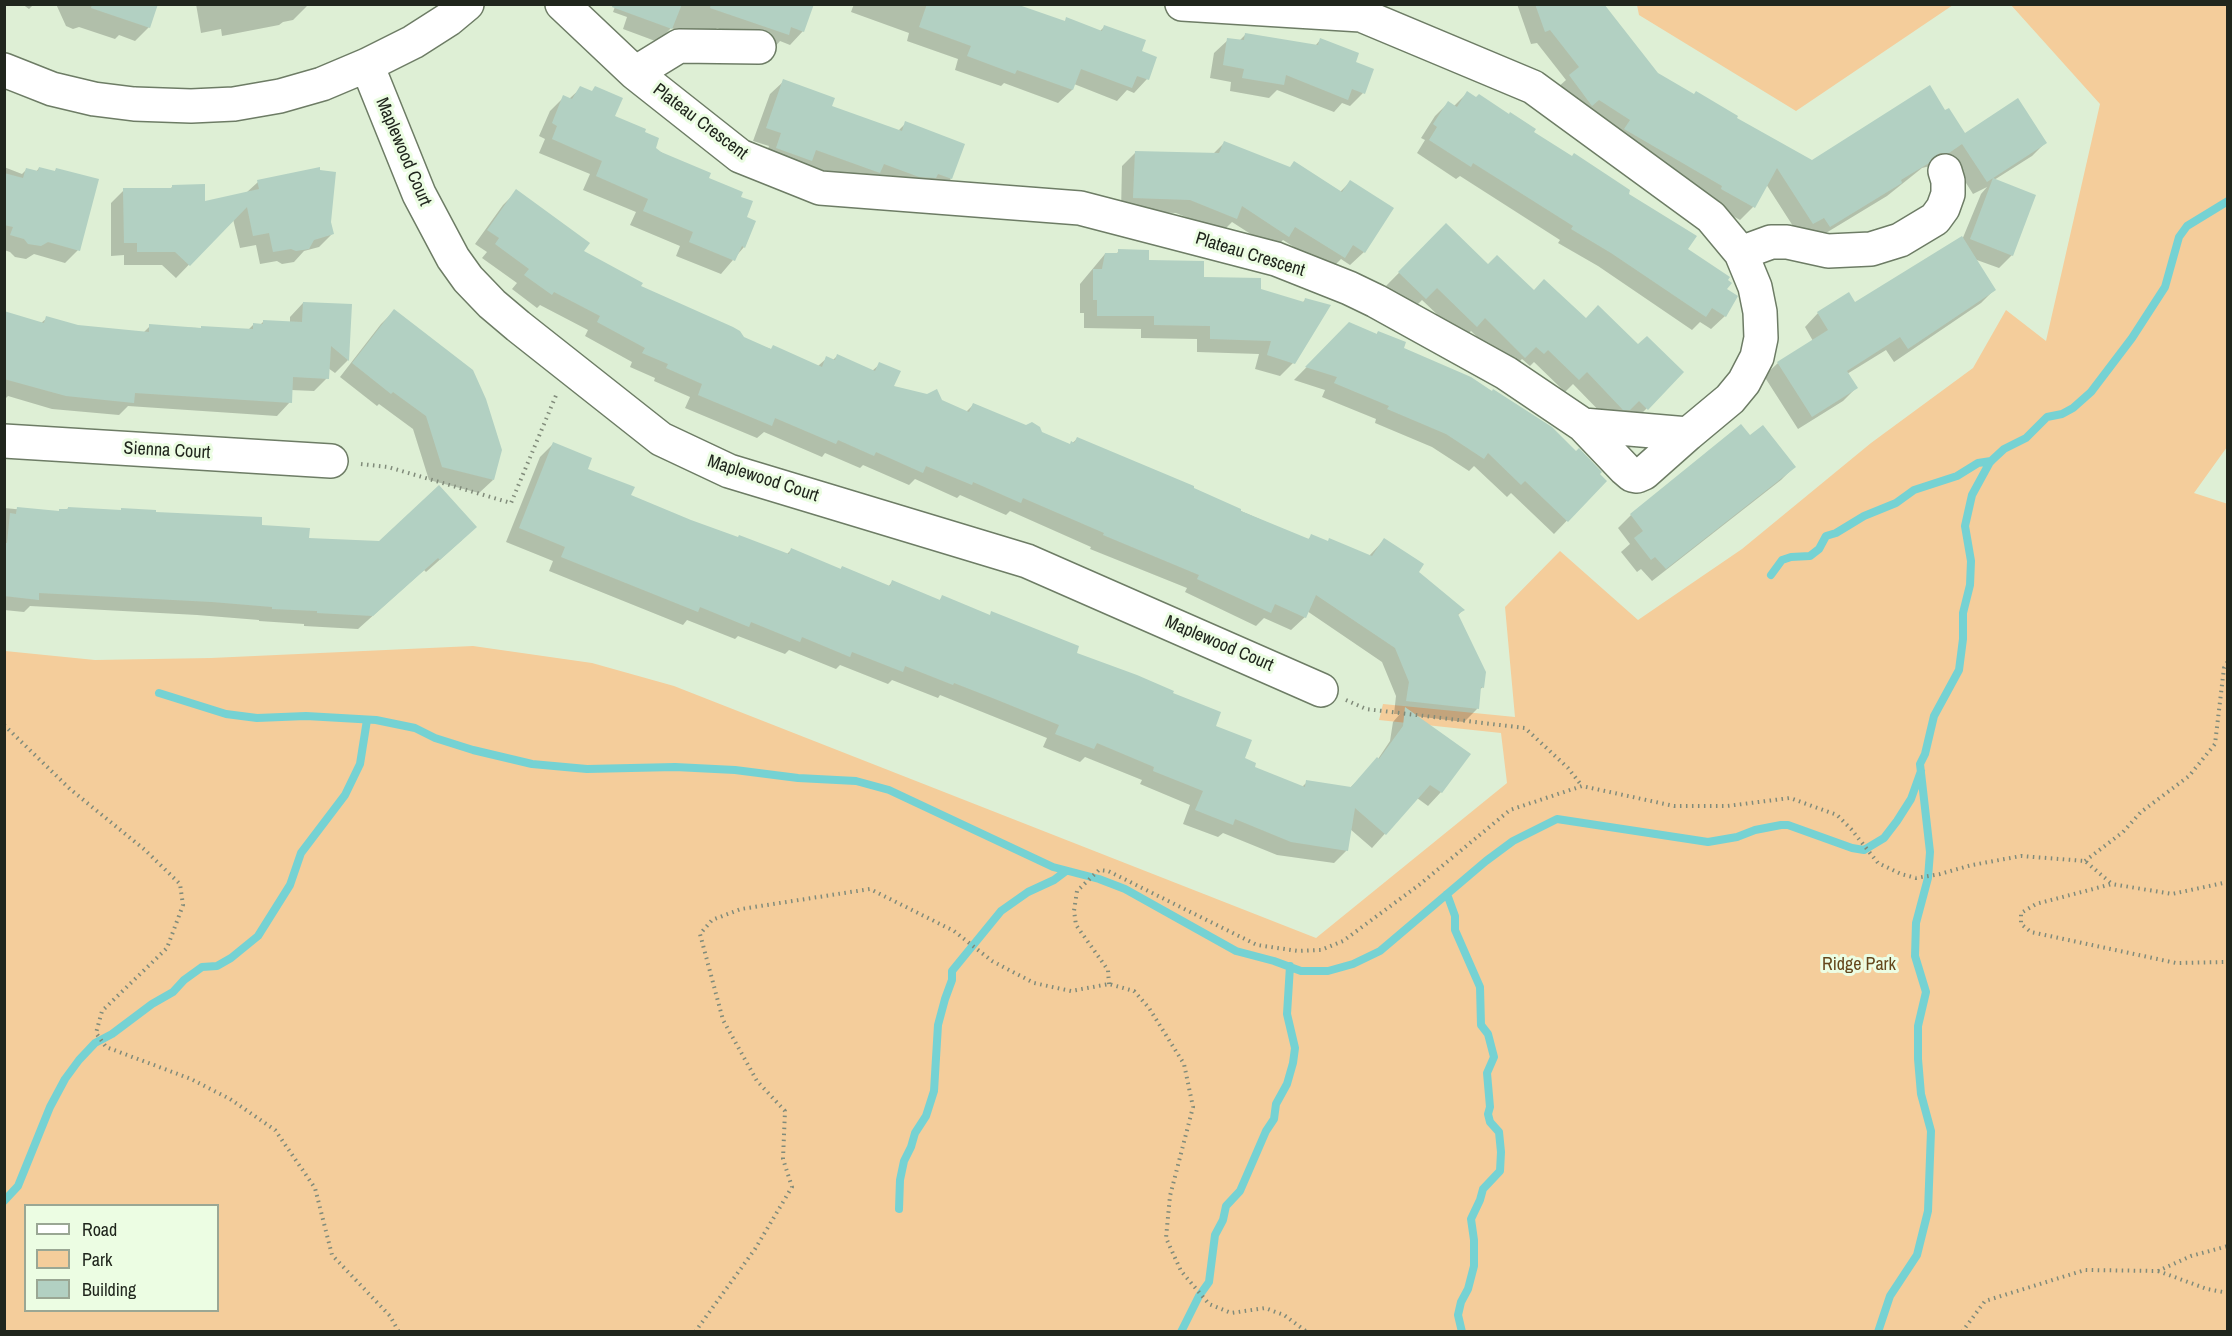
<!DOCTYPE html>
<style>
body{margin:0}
#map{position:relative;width:2232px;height:1336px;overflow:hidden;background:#deefd5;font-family:"Archivo Narrow",sans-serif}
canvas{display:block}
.frame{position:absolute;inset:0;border:6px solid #20261d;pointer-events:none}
.legend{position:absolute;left:24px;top:1204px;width:195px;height:108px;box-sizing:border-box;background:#ecfde3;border:2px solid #9aa794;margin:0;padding:8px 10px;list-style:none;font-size:18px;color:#20261d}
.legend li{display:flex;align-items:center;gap:12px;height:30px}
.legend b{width:30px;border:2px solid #9aa794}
</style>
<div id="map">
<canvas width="2232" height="1336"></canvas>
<div class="frame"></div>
<ul class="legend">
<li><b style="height:8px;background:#fff"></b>Road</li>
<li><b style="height:16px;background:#f4cd9b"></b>Park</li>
<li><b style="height:16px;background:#b2d0c2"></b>Building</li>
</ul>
</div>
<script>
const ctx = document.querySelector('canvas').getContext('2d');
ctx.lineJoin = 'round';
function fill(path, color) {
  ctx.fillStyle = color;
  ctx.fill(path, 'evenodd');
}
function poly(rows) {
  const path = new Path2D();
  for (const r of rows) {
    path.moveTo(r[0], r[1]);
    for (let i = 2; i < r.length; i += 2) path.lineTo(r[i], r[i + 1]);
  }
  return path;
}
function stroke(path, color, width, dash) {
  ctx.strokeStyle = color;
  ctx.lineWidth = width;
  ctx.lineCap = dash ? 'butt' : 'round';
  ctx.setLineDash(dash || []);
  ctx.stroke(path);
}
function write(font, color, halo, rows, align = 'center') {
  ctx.font = font + ' "Archivo Narrow",sans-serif';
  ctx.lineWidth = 6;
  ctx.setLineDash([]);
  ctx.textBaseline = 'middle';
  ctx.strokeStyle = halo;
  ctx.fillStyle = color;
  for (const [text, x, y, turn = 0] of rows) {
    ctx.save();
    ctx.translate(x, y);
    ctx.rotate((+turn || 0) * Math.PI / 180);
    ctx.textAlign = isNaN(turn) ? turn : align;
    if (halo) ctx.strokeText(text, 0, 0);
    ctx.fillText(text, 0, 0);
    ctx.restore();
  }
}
const green = poly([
 [1637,5,1637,4,1953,5,1796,111,1639,15],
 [2011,5,2227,5,2227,447,2194,493,2228,504,2227,1331,5,1332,5,651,95,660,211,658,473,646,592,663,674,686,1316,938,1507,783,1501,733,1379,720,1383,704,1515,717,1505,607,1560,551,1638,620,1742,549,1871,443,1973,368,2006,310,2046,341,2100,104],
 [26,1206,218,1206,218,1310,26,1310]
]);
const shadow = poly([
 [22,4,34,4,29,9],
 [56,4,156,4,149,27,135,41,119,35,115,39,79,27,73,29,66,26],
 [196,4,306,4,307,6,293,20,283,22,279,25,222,36,221,29,201,33],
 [616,4,812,4,803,31,790,45,780,41,774,48,717,28,705,40,671,28,658,42,623,29,627,17,613,12],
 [854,4,1011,4,1064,22,1067,19,1100,31,1105,26,1141,52,1147,79,1134,93,1127,90,1117,101,1074,84,1072,90,1058,103,1004,83,1001,86,955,70,958,59,907,41,909,33,851,12],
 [1517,4,1602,4,1657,74,1812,161,1945,112,1964,135,2045,143,2032,156,1994,180,2012,255,1999,268,1974,259,1994,290,1981,303,1894,362,1886,350,1847,374,1856,388,1843,401,1798,429,1764,376,1778,363,1813,341,1805,327,1818,313,1854,304,1962,240,1981,194,1987,187,1973,194,1949,156,1934,165,1922,168,1887,196,1816,239,1810,230,1800,237,1766,184,1753,207,1740,220,1708,202,1556,89,1566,80,1537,43,1531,44],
 [1245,35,1315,46,1321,39,1354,63,1363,93,1350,106,1342,103,1334,112,1277,90,1269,98,1230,91,1231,82,1210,78,1214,53,1228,40,1239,41],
 [784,81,830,106,898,131,906,123,951,179,937,192,866,186,807,164,797,174,763,161,769,146,753,141,770,94],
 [581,88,613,117,643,133,654,148,739,198,745,217,744,247,721,274,676,256,680,246,630,225,636,212,583,190,590,174,539,153,545,139,539,136,550,111,564,97,569,99],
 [1467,93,1532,132,1627,195,1725,290,1725,316,1711,329,1700,322,1692,330,1598,266,1558,243,1560,240,1460,176,1456,179,1417,153,1425,140,1421,138,1435,116,1448,103,1454,106],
 [1224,143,1340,192,1350,182,1391,208,1364,252,1350,265,1341,259,1330,270,1283,240,1274,249,1232,222,1222,232,1176,213,1121,211,1122,166,1135,153,1212,155],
 [4,167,22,174,26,170,36,172,39,168,53,173,57,169,78,250,65,263,34,254,26,259,15,257,10,252,4,250],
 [258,182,329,223,332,234,319,247,304,251,294,262,282,264,277,261,260,264,256,245,240,248,233,219,176,278,162,265,124,265,124,255,111,256,111,203,124,190,169,190,173,186,203,203,246,193],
 [517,191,582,252,639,287,743,339,818,366,827,358,833,360,837,356,872,371,880,364,892,387,941,401,966,412,974,404,1070,445,1077,439,1307,540,1312,536,1369,556,1384,540,1417,573,1463,610,1457,616,1483,687,1479,690,1477,709,1464,722,1415,716,1441,792,1428,806,1417,798,1372,848,1350,829,1347,850,1334,863,1277,855,1223,833,1218,837,1183,824,1190,805,1140,784,1142,780,1085,757,1080,762,1043,747,1047,738,940,695,938,698,892,680,888,684,840,665,836,669,789,650,785,654,738,636,735,639,687,620,683,625,549,571,553,561,506,542,540,457,553,444,586,469,629,496,690,522,787,554,791,550,840,570,842,567,888,587,892,582,939,601,942,597,989,616,992,613,1075,654,1171,694,1214,727,1253,768,1302,787,1307,782,1350,788,1378,759,1390,741,1393,722,1400,714,1394,714,1396,696,1382,662,1307,611,1305,617,1291,630,1264,618,1256,626,1185,592,1187,588,1090,549,1091,547,1010,511,1006,515,960,495,957,498,915,479,909,485,863,465,860,468,825,453,822,457,764,432,757,438,685,408,690,397,654,381,655,378,630,367,632,362,585,336,588,330,540,305,537,308,512,289,517,283,482,258,487,252,475,244,503,205],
 [1446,225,1488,266,1497,257,1647,408,1633,422,1610,422,1573,384,1565,392,1534,362,1530,366,1522,359,1511,370,1471,331,1463,339,1422,300,1411,311,1386,286],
 [1119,251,1147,262,1203,278,1259,290,1302,303,1306,299,1293,363,1280,376,1255,369,1259,354,1197,352,1197,339,1141,338,1141,329,1084,328,1084,313,1080,313,1080,284,1105,254,1115,255],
 [303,303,351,306,348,360,335,373,328,368,327,378,314,391,291,390,290,402,277,416,128,406,119,415,52,409,8,396,4,400,4,313,41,323,47,318,78,327,143,333,150,326,248,330,253,325,260,325,264,321,290,323,290,317],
 [394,311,493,480,479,493,429,480,413,429,379,404,377,406,340,377,381,324],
 [1349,324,1376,335,1378,332,1597,474,1605,481,1554,534,1511,493,1507,497,1474,466,1469,471,1432,447,1375,423,1376,419,1322,397,1325,390,1294,380],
 [1750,437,1794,467,1781,480,1652,581,1641,569,1637,572,1621,552,1630,544,1618,528,1631,515],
 [4,508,57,513,69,508,260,527,308,539,380,542,462,540,426,572,424,570,358,629,304,626,304,624,259,621,259,620,197,615,30,606,24,612,4,610]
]);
const stream = poly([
 [1771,575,1782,560,1791,557,1810,556,1819,549,1826,536,1836,533,1864,516,1896,503,1914,490,1957,476,1978,463,1991,461],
 [159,693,226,714,257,718,306,716,376,720,415,728,435,738,473,750,532,764,587,769,675,767,735,770,798,778,856,781,889,790,1053,867,1099,879,1125,889,1236,951,1274,961,1301,971,1328,971,1353,964,1380,951,1486,861,1513,841,1557,819,1708,842,1737,837,1755,830,1781,825,1788,825,1852,848,1864,850,1884,838,1897,821,1911,799,1921,771],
 [1447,894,1455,916,1455,930,1480,987,1481,1025,1488,1034,1494,1057,1487,1073,1490,1107,1488,1114,1490,1122,1499,1132,1501,1152,1500,1171,1483,1189,1480,1200,1471,1219,1474,1240,1474,1266,1468,1289,1461,1302,1458,1315,1462,1332],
 [4,1201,18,1186,50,1107,65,1079,79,1060,95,1043,112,1034,152,1004,173,992,184,980,202,967,217,966,231,958,258,936,290,885,301,853,345,795,360,764,367,720],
 [899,1209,900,1180,904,1161,911,1147,915,1133,926,1116,934,1091,938,1025,945,999,952,980,952,971,1001,911,1028,892,1054,880,1066,871],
 [1181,1332,1199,1296,1209,1282,1215,1235,1223,1220,1226,1206,1240,1191,1266,1131,1274,1119,1276,1104,1287,1084,1293,1063,1295,1048,1287,1014,1290,966],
 [1878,1332,1890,1296,1917,1255,1928,1211,1931,1131,1921,1094,1918,1059,1918,1026,1926,992,1915,956,1916,923,1928,878,1930,852,1920,764,1925,754,1934,716,1959,670,1963,639,1963,613,1970,585,1971,561,1965,526,1972,495,1990,462,2004,449,2026,438,2047,417,2062,414,2073,408,2091,392,2132,338,2165,287,2179,237,2187,226,2228,201]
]);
const building = poly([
 [92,4,158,4,150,28,91,8],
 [613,4,682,4,672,29,612,7],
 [711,4,814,4,804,32,791,27,789,35,710,8],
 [927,4,1016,4,1065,21,1066,17,1102,31,1104,25,1146,40,1142,51,1157,57,1149,80,1137,76,1132,88,1081,69,1073,90,1017,70,1015,74,967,56,971,46,919,27],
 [1535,4,1604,4,1658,73,1694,94,1696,91,1738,116,1737,118,1812,160,1930,85,1945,110,1949,108,1965,133,2018,98,2047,143,1987,182,1962,144,1949,153,1940,153,1932,158,1929,163,1901,180,1902,183,1830,227,1824,218,1813,224,1777,168,1755,208,1721,189,1722,186,1624,129,1630,120,1599,100,1592,106,1569,75,1579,67,1550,30,1545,32],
 [1245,33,1318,45,1320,38,1359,53,1356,62,1374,69,1365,94,1352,89,1348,100,1286,75,1284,85,1242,78,1244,69,1223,65,1227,38,1244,40],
 [783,79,835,98,832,106,902,131,905,121,965,144,952,179,938,174,936,178,919,177,884,164,880,173,816,150,812,161,776,148,781,133,766,128],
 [580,86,592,91,595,86,623,98,615,116,646,129,645,132,659,138,656,148,661,152,711,173,709,178,743,192,741,197,753,201,747,217,756,221,745,248,742,246,735,261,689,242,693,232,643,211,648,199,596,176,602,161,552,139,557,126,552,123,563,95,572,99],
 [1467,91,1476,97,1479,94,1509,114,1510,112,1536,129,1534,132,1572,156,1574,153,1630,190,1629,194,1697,236,1688,249,1730,277,1728,280,1732,283,1727,289,1738,296,1726,317,1712,308,1706,317,1611,253,1571,229,1573,226,1473,163,1471,167,1429,140,1437,127,1433,124,1448,101,1457,107],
 [1224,141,1290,167,1294,161,1342,192,1350,180,1394,208,1365,253,1353,245,1345,258,1295,227,1289,237,1242,206,1237,219,1190,200,1133,198,1135,151,1219,153],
 [39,167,55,171,56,168,99,179,80,251,48,242,41,246,28,244,24,239,10,235,13,227,4,225,4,173,23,178,26,168,38,171],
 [320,167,320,170,336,172,331,222,334,234,314,240,309,249,296,251,291,249,273,252,269,233,253,236,247,207,190,266,175,252,137,252,137,243,124,243,123,188,172,188,172,185,205,184,205,201,259,189,257,180],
 [1993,178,2036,195,2013,256,1970,239],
 [516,189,590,243,584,251,643,283,641,286,733,327,740,331,744,337,771,349,773,345,822,367,826,356,835,360,837,354,875,371,879,362,901,371,894,386,927,394,937,389,942,400,969,412,973,403,1026,425,1032,422,1040,427,1042,432,1070,444,1071,441,1074,443,1077,437,1194,486,1194,488,1241,509,1241,511,1309,539,1311,534,1328,541,1329,538,1372,556,1384,538,1424,564,1419,572,1465,610,1458,614,1486,672,1484,688,1481,687,1479,709,1406,701,1409,682,1395,648,1316,595,1306,618,1275,604,1271,613,1197,579,1199,575,1103,535,1104,533,1023,498,1021,503,973,482,972,485,926,466,923,473,876,452,874,456,838,440,836,444,775,418,772,426,698,395,702,384,666,368,668,364,642,353,645,348,597,322,600,316,554,292,552,295,524,275,529,269,495,244,499,238,487,230],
 [1446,223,1488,264,1497,255,1534,290,1544,279,1586,318,1598,305,1638,344,1647,336,1684,372,1648,410,1639,401,1630,410,1623,410,1587,372,1579,380,1548,350,1544,354,1536,347,1525,358,1485,318,1477,327,1437,288,1426,299,1398,272],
 [1962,236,1996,290,1908,349,1900,337,1847,371,1858,388,1812,417,1777,362,1828,330,1817,312,1849,292,1855,302],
 [1118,249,1149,250,1149,260,1204,261,1204,277,1261,278,1261,289,1304,302,1305,298,1331,305,1295,364,1267,355,1271,341,1210,339,1210,326,1154,325,1154,316,1097,316,1097,300,1093,300,1093,269,1102,269,1105,253,1118,253],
 [303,302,352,304,349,361,331,346,329,379,293,377,292,403,135,393,134,403,66,396,4,379,4,311,44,323,46,316,78,325,149,332,149,324,201,328,201,326,253,329,253,323,263,324,263,320,302,322],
 [394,309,473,370,486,399,502,450,494,480,442,467,426,416,393,392,391,394,352,363],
 [1349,322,1377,334,1378,331,1406,342,1404,348,1471,377,1492,391,1493,389,1552,427,1576,451,1579,448,1602,472,1600,474,1607,481,1568,522,1525,481,1521,485,1488,453,1484,459,1446,434,1387,409,1389,406,1334,383,1337,377,1305,367],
 [1741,424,1750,435,1763,425,1796,467,1666,569,1655,557,1651,560,1634,538,1643,531,1630,514],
 [553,442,592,458,588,469,635,487,631,495,691,520,738,537,739,535,789,554,791,548,841,569,842,566,890,586,892,580,940,600,942,595,990,615,991,611,1079,646,1077,653,1137,675,1174,691,1173,693,1221,712,1216,726,1252,740,1245,758,1256,763,1255,767,1305,787,1306,780,1351,787,1377,757,1379,759,1403,726,1405,707,1471,754,1442,793,1430,785,1386,835,1355,808,1348,851,1291,842,1235,819,1233,825,1195,810,1203,791,1153,771,1154,767,1097,743,1094,749,1055,734,1059,725,995,699,954,683,953,685,905,666,903,672,852,652,850,657,802,637,800,642,751,622,749,627,700,607,698,612,561,557,565,547,519,528],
 [439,485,477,527,440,560,438,558,373,616,317,613,317,611,272,609,272,607,212,602,39,593,39,600,4,596,4,543,7,543,10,513,16,514,17,507,59,511,59,509,68,509,68,507,121,510,121,508,156,510,156,512,262,517,262,525,310,528,309,538,379,541]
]);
const path = poly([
 [361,464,388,467,511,503,557,393],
 [1346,700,1366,709,1525,728,1568,768,1582,786],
 [4,725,70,789,145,850,180,884,183,905,167,948,102,1011,96,1033,106,1047,191,1079,230,1099,275,1130,315,1188,332,1255,390,1316,399,1332],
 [2085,861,2123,832,2141,812,2189,776,2215,744,2224,668,2228,661],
 [2228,882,2172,894,2112,884,2036,904,2021,913,2021,924,2031,932,2176,963,2228,962],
 [1109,984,1108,970,1076,925,1074,911,1077,891,1099,870,1108,871,1257,945,1298,951,1321,950,1343,941,1419,885,1510,810,1582,786,1674,806,1727,806,1790,798,1837,815,1851,829,1878,863,1901,874,1916,878,1940,874,1972,865,2021,856,2085,861,2112,884],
 [2158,1271,2207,1289,2228,1293],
 [695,1332,755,1249,792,1187,783,1159,785,1111,757,1081,723,1020,700,934,712,920,741,909,870,889,954,931,992,961,1034,983,1071,991,1109,984,1134,991,1149,1008,1184,1064,1193,1107,1170,1196,1166,1238,1181,1271,1209,1304,1231,1313,1265,1308,1284,1315,1307,1332],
 [1962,1332,1985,1301,2085,1270,2158,1271,2191,1256,2228,1246]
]);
const minor = poly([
 [562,4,635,73,740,156,820,188,1080,208,1276,259,1349,288,1376,301,1506,373,1583,425,1688,434,1730,399,1744,382,1757,357,1761,338,1760,312,1755,287,1741,253,1711,217,1533,87,1361,15,1182,4],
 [367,65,419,194,453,258,468,279,492,304,518,326,661,439,729,471,1027,561,1321,690],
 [4,70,52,89,94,99,134,104,191,106,234,104,280,96,322,84,367,65,413,42,449,19,467,4],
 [635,73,679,46,759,47],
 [1741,253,1771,242,1787,242,1828,251,1871,249,1900,240,1935,219,1943,208,1948,194,1948,181,1945,171],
 [1583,425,1625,469,1632,475,1637,476,1644,473,1688,434],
 [4,441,331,461]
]);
const streetNames = [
 ["Plateau Crescent",700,122,37],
 ["Maplewood Court",403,152,67],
 ["Plateau Crescent",1250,255,17],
 ["Sienna Court",167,451,3],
 ["Maplewood Court",763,479,18],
 ["Maplewood Court",1219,644,23]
];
const parkNames = [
 ["Ridge Park",1859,965]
];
fill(green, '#f4cd9b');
fill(shadow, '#0003');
stroke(stream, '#75d2d3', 8);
fill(building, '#b2d0c2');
stroke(minor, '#6d7c65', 36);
stroke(path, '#808b7a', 4, [1.5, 4.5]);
stroke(minor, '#fff', 33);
write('18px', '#20261d', '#ecfde3', streetNames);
write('18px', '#65471c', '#ecfde3', parkNames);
</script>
